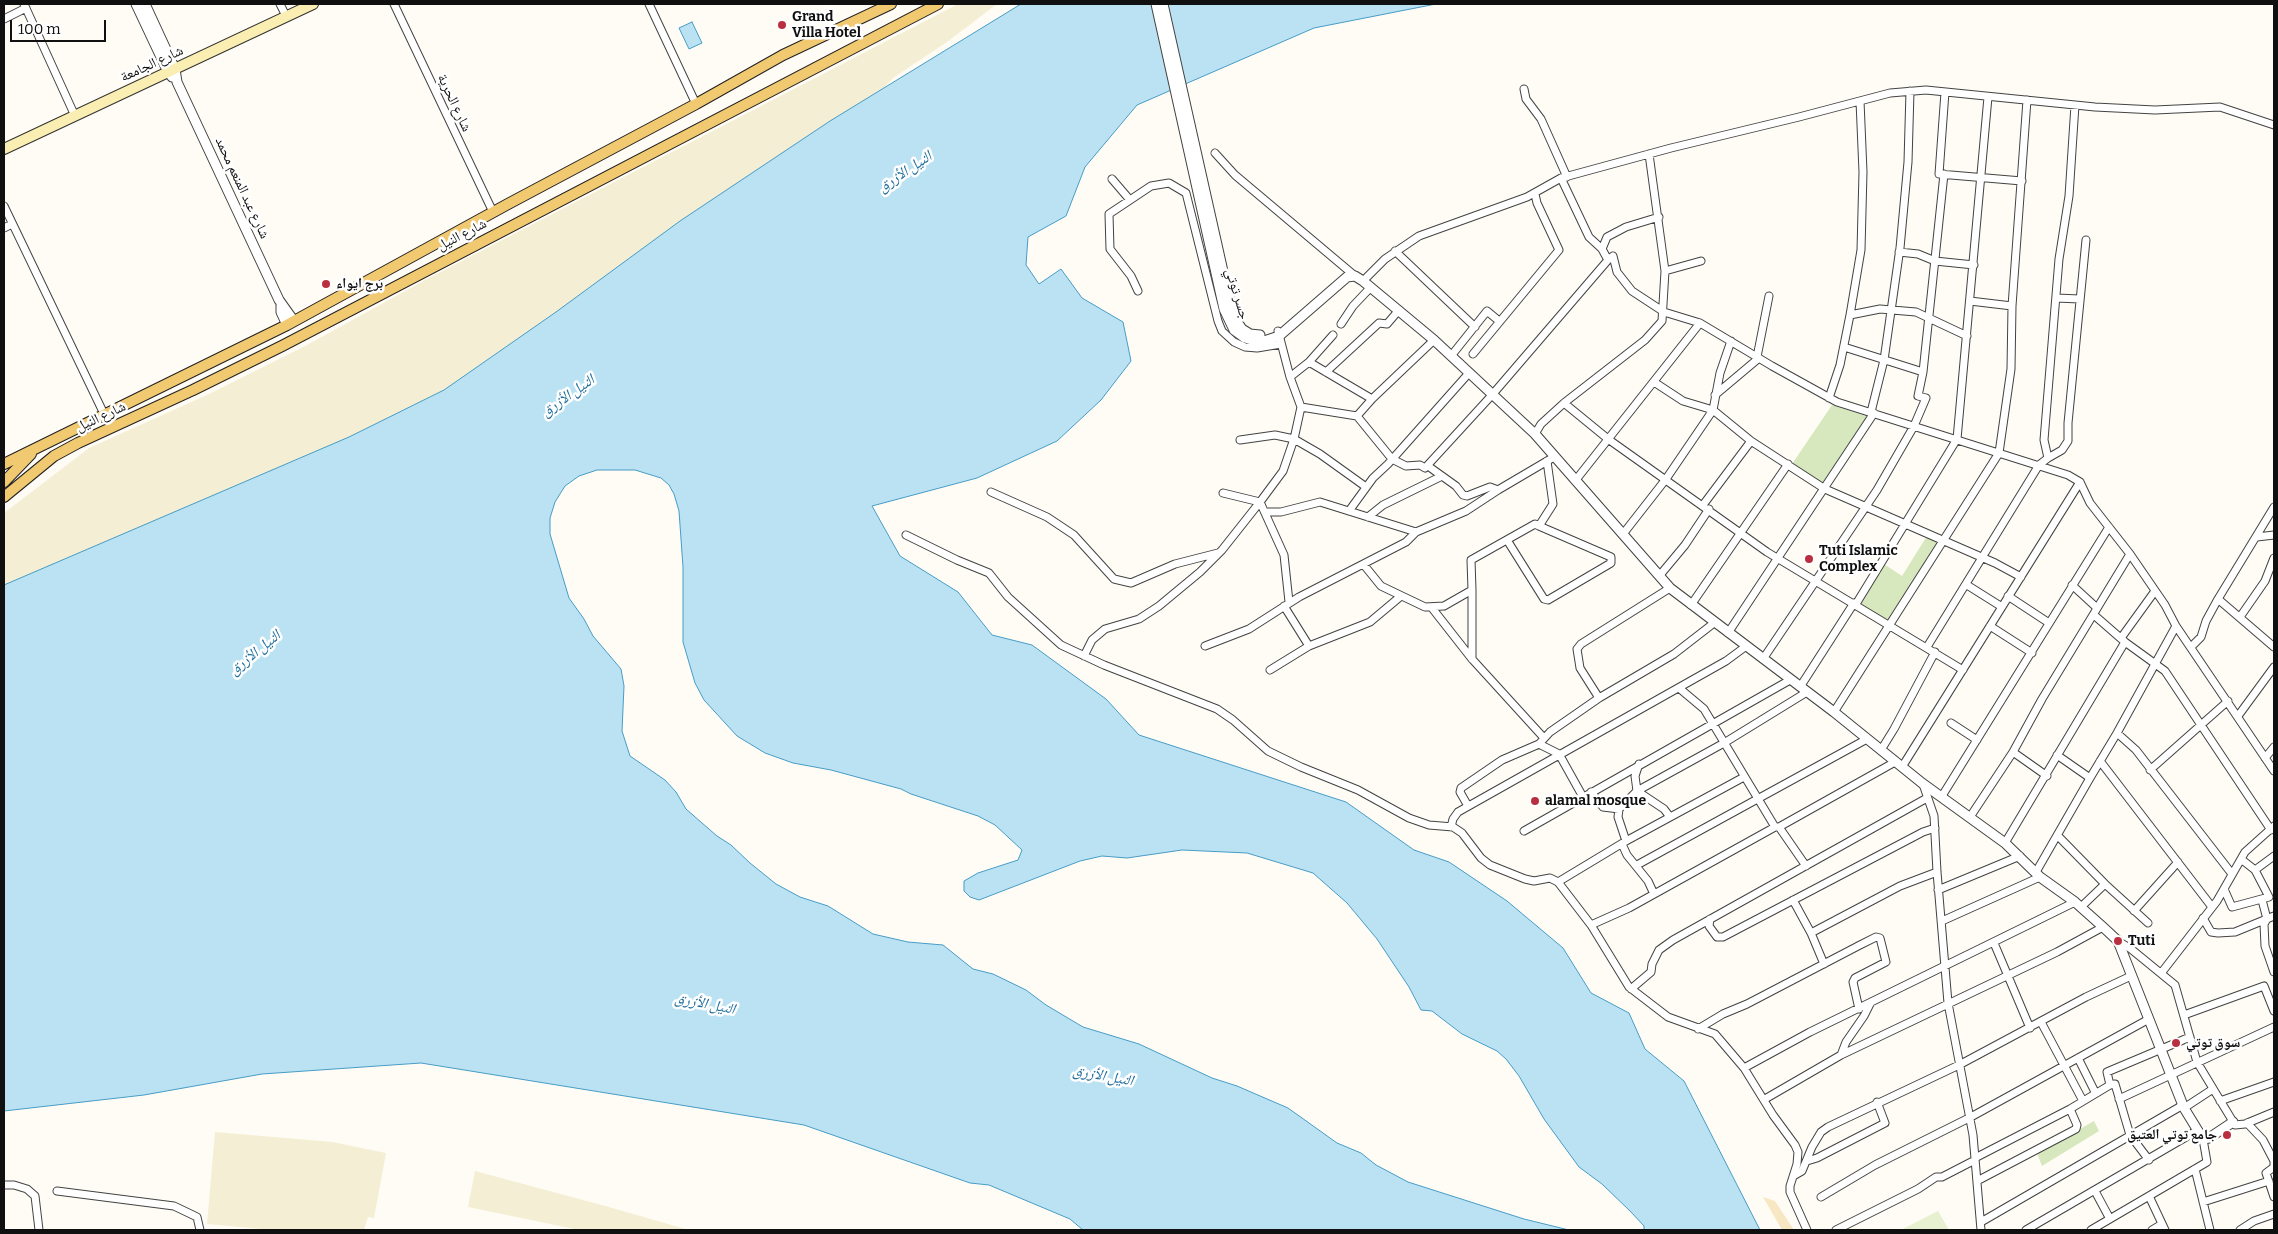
<!DOCTYPE html>
<meta charset="utf-8">
<style>
body{margin:0}
#map{position:relative;width:2278px;height:1234px;overflow:hidden;background:#fefcf4;font-family:Bitter,serif}
canvas{display:block}
.frame{position:absolute;inset:0;border:5px solid #101010;pointer-events:none}
.scale{position:absolute;left:10px;top:20px;width:96px;height:22px;box-sizing:border-box;border:2px solid #101010;border-top:0;padding-left:6px;font-size:15px;line-height:18px;white-space:nowrap;color:#101010;-webkit-text-stroke:4px #fff;paint-order:stroke}
</style>
<div id="map">
<canvas width="2278" height="1234"></canvas>
<div class="frame"></div>
<div class="scale">100 m</div>
</div>
<script>
const ctx = document.querySelector('canvas').getContext('2d');
ctx.lineJoin = 'round';
function fill(path, color) {
  ctx.fillStyle = color;
  ctx.fill(path, 'evenodd');
}
function poly(rows) {
  const path = new Path2D();
  for (const r of rows) {
    path.moveTo(r[0], r[1]);
    for (let i = 2; i < r.length; i += 2) path.lineTo(r[i], r[i + 1]);
  }
  return path;
}
function stroke(path, color, width, dash) {
  ctx.strokeStyle = color;
  ctx.lineWidth = width;
  ctx.lineCap = dash ? 'butt' : 'round';
  ctx.setLineDash(dash || []);
  ctx.stroke(path);
}
function write(font, color, halo, rows, align = 'center') {
  ctx.font = font + ' Bitter,"Noto Naskh Arabic",serif';
  ctx.lineWidth = 5;
  ctx.setLineDash([]);
  ctx.textBaseline = 'middle';
  ctx.strokeStyle = halo;
  ctx.fillStyle = color;
  for (const [text, x, y, turn = 0] of rows) {
    ctx.save();
    ctx.translate(x, y);
    ctx.rotate((+turn || 0) * Math.PI / 180);
    ctx.textAlign = isNaN(turn) ? turn : align;
    if (halo) ctx.strokeText(text, 0, 0);
    ctx.fillText(text, 0, 0);
    ctx.restore();
  }
}
const farmland = poly([
 [958,4,997,4,947,42,893,78,858,116,392,429,4,592,4,513,89,448,209,394,307,345,427,279],
 [215,1132,332,1142,386,1153,374,1218,368,1217,364,1230,273,1230,207,1224],
 [475,1171,609,1207,689,1230,579,1230,468,1207]
]);
const green = poly([
 [1832,405,1869,417,1824,484,1792,464],
 [1927,536,1939,543,1890,622,1859,604,1884,564,1902,576],
 [2094,1121,2099,1131,2042,1166,2037,1153]
]);
const sand = poly([
 [1763,1197,1775,1201,1794,1230,1782,1230]
]);
const pitch = poly([
 [1938,1211,1949,1230,1901,1230]
]);
const water = poly([
 [1021,4,1436,4,1314,28,1137,105,1085,167,1066,216,1028,237,1026,265,1039,284,1061,269,1082,298,1123,322,1131,361,1101,400,1057,441,977,478,872,506,900,556,958,592,992,635,1032,645,1106,699,1139,735,1346,802,1414,850,1449,862,1507,901,1563,948,1591,993,1629,1013,1645,1049,1684,1081,1760,1230,1644,1230,1644,1226,1631,1212,1602,1184,1579,1167,1544,1119,1519,1076,1506,1059,1497,1051,1462,1034,1432,1011,1421,1010,1409,987,1377,939,1347,903,1313,873,1247,853,1182,850,1127,858,1102,856,1080,861,979,900,970,897,964,891,964,881,978,873,1018,860,1022,850,995,825,978,816,911,794,901,789,831,770,793,763,765,753,737,736,704,700,695,683,683,642,683,567,679,511,674,494,669,485,661,478,635,470,597,470,579,476,565,486,555,502,550,518,550,534,569,598,584,619,593,636,621,669,624,686,622,731,630,756,665,780,676,792,686,809,717,836,731,845,750,863,776,884,800,897,828,906,873,934,908,942,943,945,973,969,993,974,1026,990,1046,1005,1083,1027,1139,1044,1212,1078,1237,1086,1288,1108,1337,1143,1361,1153,1376,1165,1408,1182,1524,1219,1569,1230,1083,1230,1070,1219,989,1185,970,1183,804,1125,421,1063,262,1074,144,1095,4,1111,4,585,349,437,444,390,556,312,680,221,830,121,1021,4],
 [692,22,702,43,689,49,679,28,692,22]
]);
const minor = poly([
 [24,4,75,116],
 [280,4,286,16],
 [394,4,493,212],
 [649,4,696,104],
 [4,19,26,8],
 [1524,89,1526,99,1541,119,1567,177],
 [1945,92,1939,174,2022,181],
 [1215,153,1235,175,1355,276],
 [1561,178,1589,237,1602,249,1608,260,1613,256,1617,272,1632,291,1664,312,1700,323,1772,366,1837,402,2068,475,2080,482,2090,503,2130,554,2165,605,2176,626,2274,771],
 [1112,179,1130,200],
 [4,206,105,416],
 [4,228,12,224],
 [1602,249,1607,237,1626,227,1659,217],
 [1395,251,1475,327],
 [1899,252,1918,254,1935,261,1974,265],
 [1665,271,1701,261],
 [1363,281,1385,259,1419,236,1527,197,1561,178,1671,148,1799,117,1890,93,1926,90,2095,107,2155,110,2220,107,2274,125],
 [1138,291,1131,276,1110,249,1109,214,1151,186,1169,183,1186,193,1218,321,1222,331,1234,342,1245,347,1257,348,1281,344],
 [2056,298,2080,299],
 [1970,301,2012,306],
 [1850,315,1861,250,1863,172,1860,101],
 [1341,324,1353,306,1371,287],
 [1278,331,1290,377,1301,407,1357,416,1392,459,1406,466,1420,465,1425,468,1492,395,1608,260],
 [1844,347,1923,372],
 [1473,354,1559,250,1537,203,1535,194],
 [1451,356,1487,311,1499,321],
 [1757,357,1769,296],
 [1309,362,1372,399],
 [1326,372,1379,323,1387,324,1399,310],
 [1290,377,1309,362,1333,335],
 [1654,382,1683,401,1713,410,1751,441,1825,489,1995,563,2021,577],
 [1715,395,1759,358],
 [1829,398,1840,365,1850,315,1880,309,1916,312,1967,336],
 [1564,403,1608,439,1767,552,1963,670],
 [1871,412,1884,360,1900,248,1908,162,1910,91],
 [1357,416,1372,399,1434,340],
 [1535,434,1541,424,1564,403,1645,340,1662,321,1665,271,1649,154],
 [1240,440,1275,435,1294,439,1320,454,1366,487],
 [2048,458,2062,450,2068,441,2068,423,2086,240],
 [1428,466,1456,486,1463,495,1467,496,1490,487,1498,490],
 [1575,481,1700,323],
 [991,492,1047,517,1074,535,1114,579,1131,583,1175,564,1218,553],
 [1703,505,1751,441],
 [1349,511,1373,478,1388,464,1469,373],
 [1265,512,1281,512,1320,502,1416,532],
 [1368,517,1383,505,1440,477],
 [1623,534,1666,479,1713,410,1720,373,1731,341],
 [906,535,957,560,989,573,1008,597,1061,645,1104,665,1217,709,1233,720,1268,751,1301,767,1358,790,1409,818,1429,825,1453,827,1462,833,1481,858,1490,865,1525,879,1534,881,1550,878,1558,882,1591,925,1629,987,1668,1017,1715,1034,1744,1068,1773,1115,1795,1145,1798,1152,1797,1164,1790,1186,1790,1192,1807,1230],
 [2257,537,2274,535],
 [1507,540,1544,599,1548,600,1611,563,1611,557,1539,526],
 [1364,565,1381,586,1425,607,1444,606,1472,590,1471,560,1535,524,1539,526,1553,504,1547,461],
 [1660,575,1685,545,1709,509],
 [1967,585,2002,607],
 [2072,585,2097,608],
 [1472,590,1472,659],
 [2008,596,2049,623],
 [2218,599,2274,647],
 [1289,602,1284,555,1260,502,1283,471,1294,439,1301,407],
 [1856,604,1957,439,1988,97],
 [1691,605,1788,464],
 [1284,606,1309,646],
 [1432,608,1472,659,1544,738],
 [2094,615,2125,642,2165,671,2271,830],
 [2240,617,2265,581,2274,558],
 [1990,626,2032,653],
 [1728,633,1874,413],
 [2121,638,2155,591],
 [1205,646,1249,629,1299,597,1406,542,1416,532,1466,511,1498,490,1554,457],
 [1927,647,2039,465,2048,458,2044,440,2059,259,2069,196,2075,105],
 [2191,647,2201,637,2206,621,2218,599,2274,507],
 [1084,656,1092,640,1105,629,1139,619,1159,606,1200,572,1222,550,1260,502,1223,493],
 [1763,659,1877,490,1914,426,1926,398,1918,396,1923,372,1944,174],
 [1270,670,1309,646,1370,622,1401,596],
 [1800,687,1854,603],
 [1679,688,1704,709,1775,827],
 [1599,698,1580,668,1577,649,1581,644,1670,588],
 [1834,712,1999,453,2011,369,2012,306,2027,100],
 [2238,716,2274,667],
 [1951,723,1977,740],
 [2117,733,2136,750,2232,874],
 [1539,744,1559,754,1583,797],
 [1881,750,1894,729,1935,652],
 [2013,752,2047,776],
 [2057,755,2090,778],
 [2265,758,2274,747],
 [2100,761,2212,907],
 [1902,767,2080,482],
 [2150,770,2228,701],
 [1923,784,1934,816,1937,872,1948,1003,1973,1135,1981,1230],
 [1591,792,1603,807,1619,809],
 [1942,796,2109,527],
 [1468,806,1460,792,1461,788,1502,760,1539,744,1550,732,1599,698,1674,654,1714,623],
 [1670,817,1664,809,1637,791,1724,743,1807,692],
 [1970,817,2013,752,2042,699,2130,554],
 [1451,827,1453,819,1458,812,1726,661,1745,647],
 [1779,827,1806,866],
 [1524,831,1790,680],
 [2058,836,2105,884,2148,923],
 [1626,841,1618,817,1619,809,1637,791,1635,776,1639,764],
 [2005,843,2125,642],
 [1622,844,1627,855,1648,881,1654,894],
 [1637,865,1867,739],
 [2255,870,2274,856],
 [2036,872,2090,778,2117,733,2176,626],
 [1558,882,1626,841,1744,777],
 [2224,889,2232,907,2269,897,2255,870,2241,859],
 [1938,890,2020,856],
 [1793,900,1811,933,1824,964],
 [2262,900,2267,919,2264,924,2265,946,2274,972],
 [2081,907,2105,884],
 [2134,911,2178,862],
 [2203,918,2211,932,2218,933,2235,932,2274,916],
 [1710,919,1709,926,1717,937,1723,937,1923,832,1935,828],
 [1942,921,2040,877],
 [1591,925,1629,908,1775,827,1779,827,1895,762],
 [1811,933,1900,886,1937,872],
 [2118,941,2131,949,2175,985,2197,1062,2235,1125,2245,1124,2274,1112],
 [1994,943,2030,1028],
 [2162,972,2217,901,2245,852,2274,826],
 [1631,989,1651,972,1652,964,1659,950,1673,940,1927,798],
 [2184,1015,2264,986,2274,1011],
 [2041,1022,2083,1101],
 [1698,1029,1723,1014,1747,1004,1860,945,1876,937,1880,938,1886,962,1855,978,1853,982,1859,1009],
 [1841,1055,1846,1042,1864,1016,1870,1004],
 [2078,1058,2095,1092],
 [1744,1068,1810,1032,2075,902],
 [1765,1099,1841,1055,2057,952,2103,927],
 [2119,1099,2274,1027],
 [2220,1101,2274,1082],
 [2184,1108,2213,1089],
 [2247,1123,2263,1140,2274,1161,2274,1167,2266,1173,2274,1197],
 [1975,1158,2070,1109,2110,1085],
 [2149,1160,2130,1135,2115,1084,2110,1085,2107,1072,2190,1037],
 [1807,1161,1817,1158,1885,1123,1877,1102],
 [2195,1169,2210,1230],
 [1795,1175,1802,1171,1812,1147,1821,1132,1828,1127,1959,1065,2086,997,2131,976],
 [1977,1181,2076,1129,2077,1125,2070,1109],
 [4,1185,14,1185,27,1189,35,1196,39,1230],
 [57,1191,174,1206,197,1217,200,1230],
 [2095,1191,2110,1219],
 [2149,1196,2165,1230],
 [1821,1197,1875,1165,1969,1118,2149,1019],
 [2203,1202,2269,1181],
 [1981,1222,2183,1105],
 [1836,1230,1918,1189,1936,1177,1942,1177,1975,1160],
 [2026,1230,2198,1130],
 [2091,1230,2207,1162,2203,1139],
 [2152,1230,2162,1224],
 [2240,1230,2254,1221,2274,1214]
]);
const tertiary = poly([
 [136,4,168,72,172,77],
 [145,4,175,69,177,82,279,300,294,321],
 [1156,4,1224,309,1234,330,1245,338,1255,341,1264,341,1279,336,1347,277,1355,276,1363,281,1434,340,1535,434,1670,588,1834,712,1922,783,2005,843,2040,877,2075,902,2103,927,2118,941,2184,1108,2203,1139,2209,1138,2233,1122],
 [1163,4,1233,316,1242,329,1250,334,1260,335],
 [281,305,281,312,287,325]
]);
const secondary = poly([
 [4,149,313,4]
]);
const primary = poly([
 [4,464,287,325,508,204,696,104,783,55,891,4],
 [4,482,31,454],
 [4,497,54,456,78,443,193,390,282,346,938,4]
]);
const markers = [
 [782,25,5,"#b92f3f"],
 [326,284,5,"#b92f3f"],
 [1809,559,5,"#b92f3f"],
 [1535,801,5,"#b92f3f"],
 [2118,941,5,"#b92f3f"],
 [2176,1043,5,"#b92f3f"],
 [2227,1135,5,"#b92f3f"]
];
const poiNames = [
 ["Grand",792,17],
 ["Villa Hotel",792,33],
 ["برج ايواء",336,284],
 ["Tuti Islamic",1819,551],
 ["Complex",1819,567],
 ["alamal mosque",1545,801],
 ["Tuti",2128,941],
 ["سوق توتي",2186,1043],
 ["جامع توتي العتيق",2217,1135,"right"]
];
const streetNames = [
 ["شارع الجامعة",152,64,-25],
 ["شارع الحرية",454,103,65],
 ["شارع عبد المنعم محمد",242,188,65],
 ["شارع النيل",462,235,-27],
 ["جسر توتي",1237,294,73],
 ["شارع النيل",101,417,-25]
];
const waterNames = [
 ["النيل الأزرق",905,172,-34],
 ["النيل الأزرق",568,396,-35],
 ["النيل الأزرق",255,653,-39],
 ["النيل الأزرق",705,1004,11],
 ["النيل الأزرق",1103,1076,10]
];
fill(farmland, '#f4efd4');
fill(green, '#d7e8be');
fill(sand, '#f7e8c3');
fill(pitch, '#e7f0d0');
fill(water, '#bbe2f3');
stroke(water, '#469cc6', 1);
stroke(minor, '#434343', 9);
stroke(tertiary, '#434343', 11);
stroke(secondary, '#323232', 12);
stroke(primary, '#212121', 12);
stroke(minor, '#fff', 7);
stroke(tertiary, '#fff', 9);
stroke(secondary, '#faeeb3', 10);
stroke(primary, '#f1c971', 10);
for (const [x, y, r, color] of markers) {
  const dot = new Path2D();
  dot.arc(x, y, r, 0, 2 * Math.PI);
  ctx.fillStyle = color;
  ctx.fill(dot);
  stroke(dot, '#fff', 2);
}
write('bold 14px', '#101010', '#fff', poiNames, 'left');
write('14px', '#101010', '#fff', streetNames);
write('italic 15px', '#1f6e9c', '#fff', waterNames);
</script>
